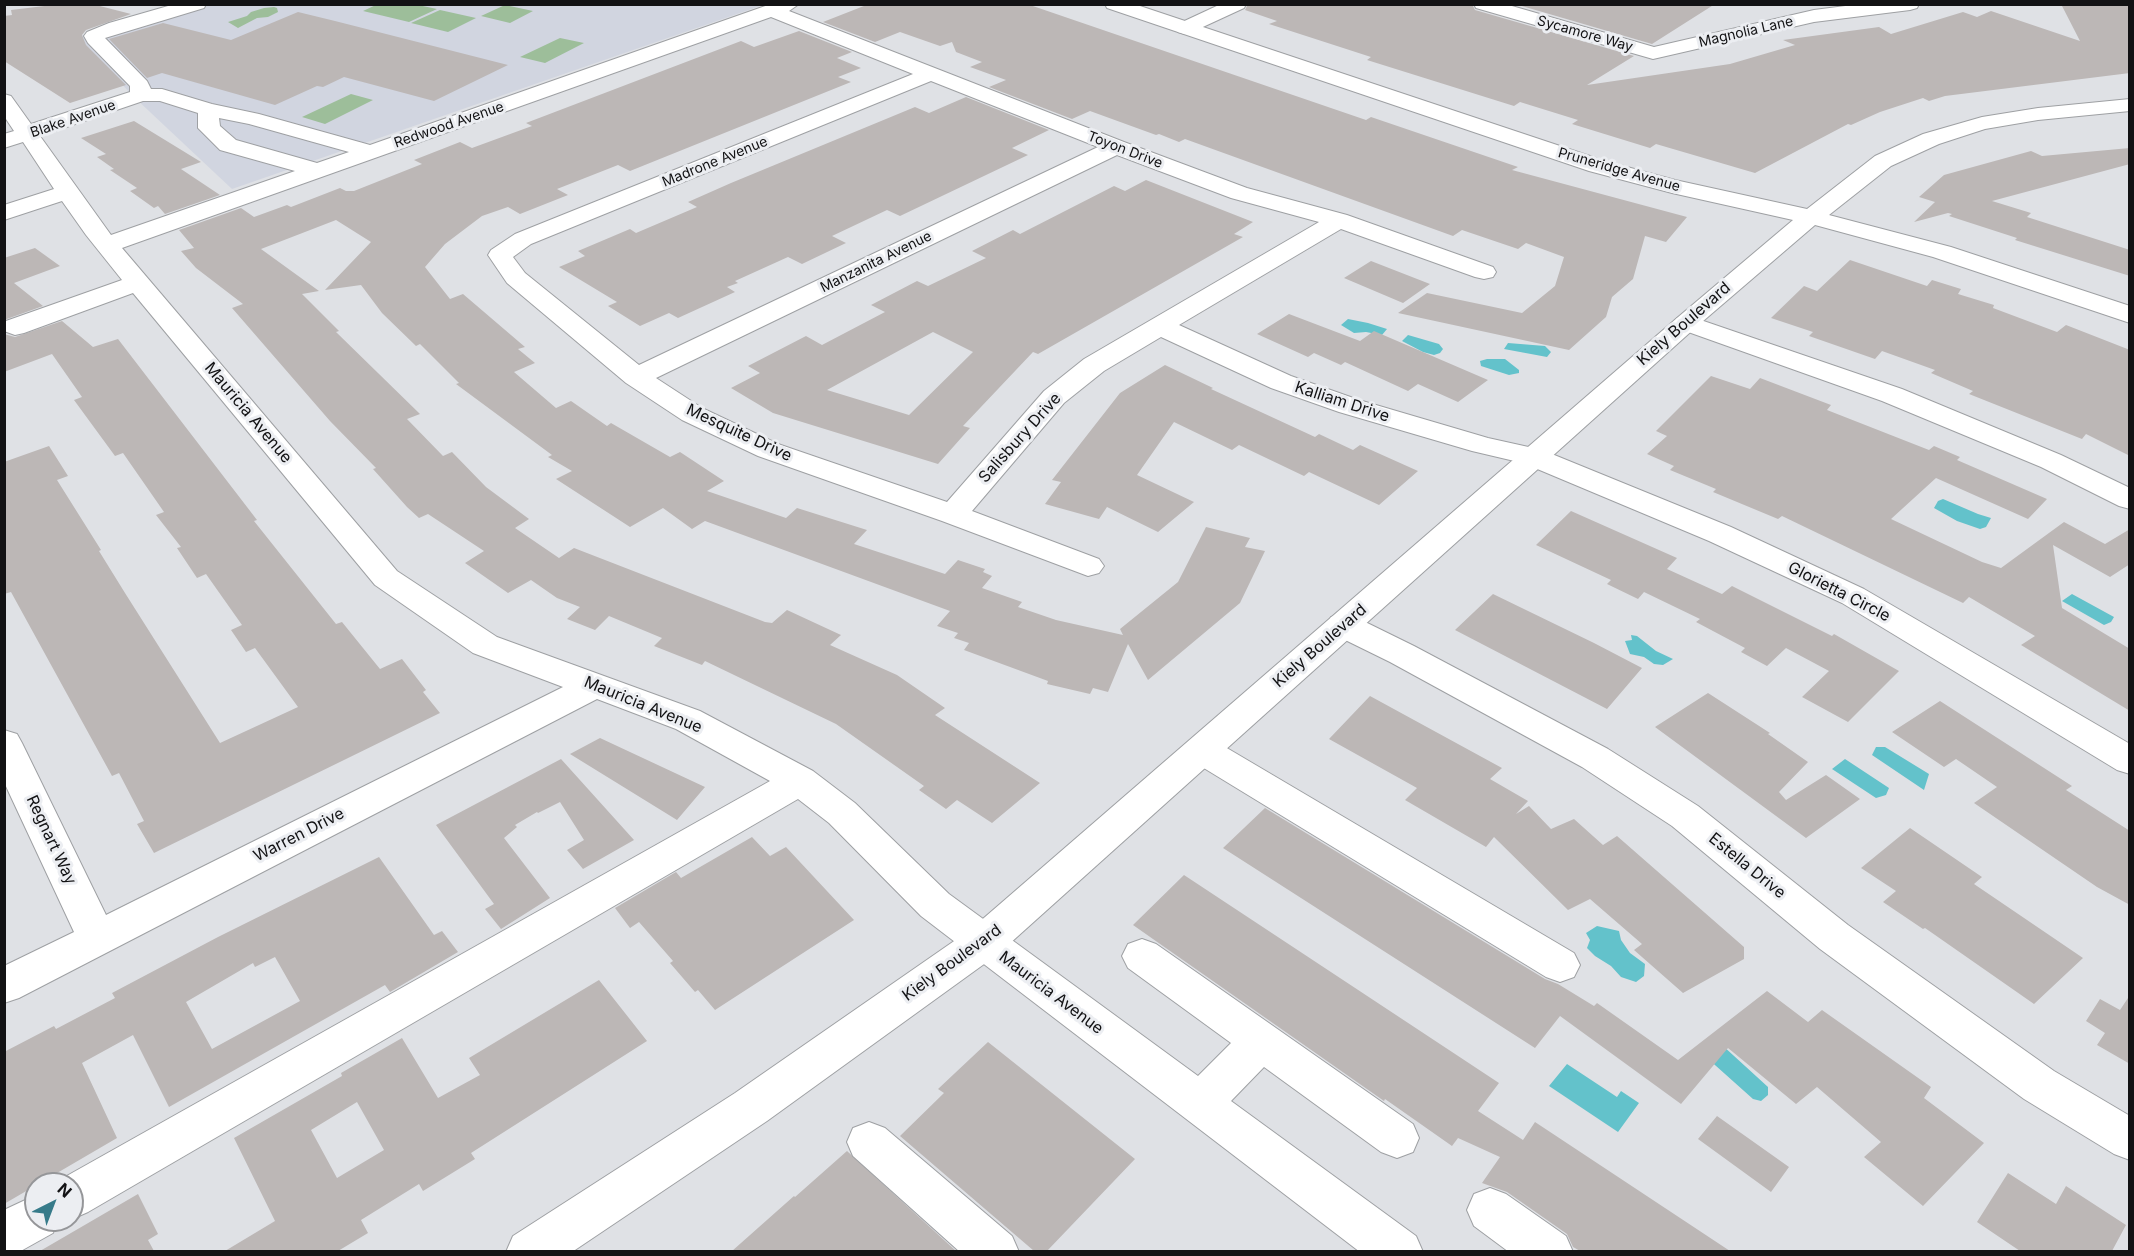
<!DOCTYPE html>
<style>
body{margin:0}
#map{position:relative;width:2134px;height:1256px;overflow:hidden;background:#dfe1e5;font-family:Inter,sans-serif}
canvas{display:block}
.frame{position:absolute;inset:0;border:6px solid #121214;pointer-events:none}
.north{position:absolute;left:24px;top:1172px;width:60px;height:60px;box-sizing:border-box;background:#eceef2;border:2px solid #959699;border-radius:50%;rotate:42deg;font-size:16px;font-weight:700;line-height:24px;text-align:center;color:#121214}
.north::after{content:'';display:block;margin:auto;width:21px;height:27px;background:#377b8a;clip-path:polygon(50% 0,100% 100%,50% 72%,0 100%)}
</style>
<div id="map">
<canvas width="2134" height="1256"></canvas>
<div class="frame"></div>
<div class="north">N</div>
</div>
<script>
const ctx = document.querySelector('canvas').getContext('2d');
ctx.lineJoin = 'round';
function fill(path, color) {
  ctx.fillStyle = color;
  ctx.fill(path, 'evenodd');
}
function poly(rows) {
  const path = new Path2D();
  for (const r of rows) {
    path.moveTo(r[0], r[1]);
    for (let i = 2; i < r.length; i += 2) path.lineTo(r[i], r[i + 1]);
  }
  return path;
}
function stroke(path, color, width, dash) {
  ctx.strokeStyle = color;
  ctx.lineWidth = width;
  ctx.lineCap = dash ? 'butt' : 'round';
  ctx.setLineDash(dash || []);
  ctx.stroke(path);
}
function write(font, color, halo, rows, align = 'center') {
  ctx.font = font + ' Inter,sans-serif';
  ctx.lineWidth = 6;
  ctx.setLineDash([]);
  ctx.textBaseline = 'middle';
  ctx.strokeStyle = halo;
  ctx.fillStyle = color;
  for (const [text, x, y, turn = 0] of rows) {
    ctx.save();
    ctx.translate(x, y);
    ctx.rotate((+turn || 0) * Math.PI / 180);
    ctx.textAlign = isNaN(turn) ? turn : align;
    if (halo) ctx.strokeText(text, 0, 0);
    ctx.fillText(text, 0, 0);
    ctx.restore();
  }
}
const built = poly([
 [191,5,763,5,232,189,134,97,77,37]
]);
const green = poly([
 [378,4,418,5,437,9,409,22,363,11],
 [505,5,533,11,510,23,481,16],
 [264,8,274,7,277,8,278,12,268,17,257,18,238,28,228,22,247,16,251,12],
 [440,10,476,18,448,32,411,23],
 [560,38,584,43,545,63,520,57],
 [351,94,373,100,325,124,302,117]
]);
const water = poly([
 [1348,319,1368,323,1387,329,1382,335,1366,332,1354,333,1341,325],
 [1408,335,1439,344,1443,349,1440,353,1434,355,1423,352,1402,341],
 [1508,343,1545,346,1551,352,1547,357,1504,349],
 [1487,359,1505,359,1519,370,1519,373,1509,375,1481,366,1480,361],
 [1943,499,1978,514,1991,518,1986,527,1980,529,1957,521,1934,508,1938,501],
 [2072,594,2114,617,2111,622,2104,625,2062,601],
 [1631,635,1637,636,1656,651,1673,659,1663,665,1654,664,1644,657,1630,654,1625,641,1632,640],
 [1876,747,1885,747,1929,774,1924,790,1872,755],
 [1845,759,1889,788,1886,795,1876,798,1832,769],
 [1597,926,1619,931,1621,940,1630,953,1645,964,1644,976,1636,982,1621,977,1611,966,1595,956,1587,948,1590,940,1586,933],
 [1722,1045,1768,1087,1768,1095,1761,1101,1753,1099,1706,1057],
 [1567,1064,1617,1097,1621,1091,1639,1103,1618,1132,1549,1086]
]);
const building = poly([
 [61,4,92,4,131,14,86,30,82,35,86,45,126,85,70,103,4,61,4,16,12,15,11,10],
 [869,4,1027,4,1366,120,1371,117,1518,167,1512,170,1687,217,1666,242,1645,236,1633,279,1612,297,1606,317,1569,350,1398,313,1427,293,1522,313,1555,286,1564,257,1526,243,1518,249,1462,230,1453,236,1185,139,1179,142,1159,134,1156,135,1090,111,1072,119,989,87,1006,80,970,67,982,62,956,52,952,42,940,46,900,32,875,42,823,22],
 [1248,4,1472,4,1475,10,1634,56,1587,85,1730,64,1795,45,1783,40,1879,27,1891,34,1963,12,1977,17,1991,11,2080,41,2061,4,2130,4,2130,73,1945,96,1929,101,1923,98,1880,112,1851,125,1848,124,1755,173,1656,144,1650,148,1572,124,1578,120,1520,102,1514,106,1367,60,1371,57,1269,24,1277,21,1245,10],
 [1515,4,1715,4,1652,44],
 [298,12,335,21,508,65,434,101,344,77,323,87,317,86,275,105,162,73,147,78,109,39,163,23,231,40],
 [799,31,852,52,837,58,861,68,838,77,851,82,630,171,618,165,557,189,568,195,520,214,508,207,482,216,445,244,425,267,450,299,463,294,525,347,518,349,535,363,514,372,556,408,571,401,607,426,611,423,670,457,680,452,724,481,707,491,786,518,797,508,867,530,854,544,945,574,958,560,985,569,983,572,992,576,982,588,1022,602,1018,607,1056,620,1123,635,1120,629,1178,582,1206,527,1250,538,1245,547,1265,551,1240,603,1148,680,1128,644,1108,692,1093,688,1090,694,1047,684,1048,681,964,650,969,643,954,638,958,633,937,626,950,611,705,521,692,529,663,508,630,527,556,479,572,471,548,457,552,455,456,384,459,383,420,344,416,346,382,313,361,285,325,290,371,242,336,220,261,249,319,291,302,294,339,331,336,332,420,414,407,419,443,456,452,452,486,487,529,519,515,528,559,558,574,548,765,622,772,623,787,610,841,635,830,645,897,675,945,708,935,715,1040,783,992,823,957,800,946,809,919,790,924,786,836,724,705,661,702,665,654,646,662,638,609,616,595,630,567,619,580,607,557,598,531,580,508,593,465,563,484,551,428,514,419,518,407,507,373,469,376,468,330,421,232,308,243,304,196,268,181,251,194,248,179,230,241,208,254,217,287,205,291,207,340,188,346,191,354,191,422,164,414,160,460,142,472,148,532,126,526,123,741,41,754,47],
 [966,97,1049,130,1012,148,1028,155,900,216,887,210,832,236,846,243,802,264,788,257,735,281,738,283,727,287,735,292,678,318,669,313,640,326,608,306,617,302,559,267,585,256,578,251,630,229,636,233,697,207,688,202,731,183,915,107,929,113],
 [134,121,201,162,181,169,220,195,165,214,158,206,154,208,130,191,137,188,110,170,114,169,97,157,106,154,81,138],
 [2130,148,2130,164,1992,201,2031,213,2027,217,2130,250,2130,276,2015,240,2017,238,1949,216,1952,214,1948,213,1914,222,1935,202,1919,197,1944,175,2031,151,2042,156],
 [1146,180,1253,222,1234,234,1243,237,1038,354,1033,352,963,426,970,428,938,464,773,413,731,388,760,373,748,366,806,336,822,345,885,312,871,305,917,281,928,286,986,258,972,251,1013,230,1020,234,1114,186,1125,191],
 [933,332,973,352,909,415,827,390],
 [35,248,60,266,14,283,43,306,4,320,4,258],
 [1850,260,1927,286,1932,280,1961,289,1958,294,1994,305,1993,308,2057,332,2066,325,2130,350,2130,456,2086,434,2082,439,1969,394,1973,391,1931,373,1935,370,1882,351,1875,359,1809,336,1813,332,1771,318,1804,286,1817,291],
 [1371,261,1430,284,1403,303,1344,278],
 [1289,314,1360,341,1374,331,1488,380,1458,402,1418,384,1408,391,1345,362,1341,365,1314,353,1308,357,1257,334],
 [62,321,93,347,118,339,257,520,254,521,336,624,342,622,380,669,402,659,426,690,423,692,440,713,154,853,137,824,144,821,119,773,112,776,11,592,4,594,4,462,49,446,68,476,57,480,101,550,99,551,125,593,220,743,298,707,255,648,246,652,231,630,242,625,206,574,197,578,177,548,181,547,156,515,164,512,123,453,115,456,74,400,82,397,52,354,4,372,4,334,15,337],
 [1165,365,1213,388,1211,389,1315,437,1319,434,1353,450,1360,445,1418,471,1379,505,1309,472,1304,476,1239,445,1232,450,1174,422,1137,475,1194,502,1158,532,1107,507,1099,519,1045,504,1061,482,1052,480,1120,393],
 [1711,376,1750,389,1760,378,1831,405,1827,410,1929,450,1934,446,1960,457,1957,460,2047,499,2028,519,1936,478,1891,519,1982,562,2001,568,2064,522,2105,544,2130,529,2130,564,2110,577,2053,545,2062,608,2130,649,2130,711,2021,645,2035,636,1969,597,1963,603,1782,516,1778,519,1713,492,1716,489,1670,470,1674,466,1647,454,1667,436,1656,431],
 [1571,511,1677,558,1667,569,1722,594,1732,586,1832,636,1834,634,1899,671,1848,722,1802,697,1829,671,1786,648,1767,666,1741,652,1745,648,1696,622,1700,619,1644,592,1638,599,1607,584,1611,580,1536,545],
 [1493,594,1594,643,1642,668,1607,709,1455,630],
 [1708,693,1770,733,1768,734,1808,762,1779,792,1786,800,1826,775,1860,799,1806,838,1655,727],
 [1370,696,1502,768,1490,779,1528,801,1516,814,1529,806,1551,829,1574,819,1603,845,1617,836,1744,947,1744,959,1683,993,1634,950,1642,944,1590,899,1568,910,1494,837,1486,847,1405,800,1417,788,1329,739],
 [1940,701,2072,786,2066,790,2130,831,2130,905,2097,887,1974,803,1997,787,1956,759,1944,767,1892,732],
 [600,738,705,787,677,820,570,754],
 [561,759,634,840,583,869,567,850,584,840,560,802,538,813,537,812,515,825,517,827,504,838,550,898,501,929,485,909,494,904,436,825],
 [1265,808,1545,979,1558,984,1594,1006,1597,1003,1678,1060,1767,991,1808,1022,1822,1010,1931,1087,1924,1098,1984,1143,1923,1206,1864,1157,1881,1142,1817,1087,1796,1104,1728,1048,1681,1104,1560,1016,1535,1048,1223,848],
 [1910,828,1982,877,1974,884,2083,958,2034,1004,1925,928,1923,929,1883,902,1896,891,1861,868],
 [752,837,770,856,786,847,854,920,715,1010,698,990,695,992,670,963,673,961,639,922,630,928,615,908,676,872,681,878],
 [379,857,434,935,442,931,458,952,390,992,385,985,169,1107,133,1035,82,1063,117,1138,4,1204,4,1052,54,1026,56,1029,115,998,112,993,218,937],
 [275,957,300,1001,212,1049,186,1002,253,963,255,967],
 [1184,875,1499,1083,1478,1111,1523,1140,1535,1122,1730,1251,1580,1251,1573,1247,1567,1234,1507,1192,1482,1183,1500,1157,1458,1138,1452,1146,1385,1099,1384,1101,1133,925],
 [599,980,647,1041,471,1153,475,1159,423,1191,419,1184,361,1220,368,1233,338,1251,225,1251,275,1221,234,1138,342,1076,341,1073,402,1038,438,1098,480,1075,469,1058],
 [357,1102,384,1150,337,1178,311,1130],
 [2130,995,2130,1064,2097,1045,2105,1033,2086,1021,2100,999,2120,1010],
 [988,1042,1135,1159,1047,1251,1034,1251,900,1136,944,1093,938,1089],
 [1717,1116,1789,1167,1771,1192,1698,1139],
 [847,1151,956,1251,732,1251,794,1196,795,1197],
 [2008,1173,2056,1204,2066,1186,2126,1225,2112,1251,2020,1251,1977,1222],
 [138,1194,158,1234,148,1240,154,1251,40,1251]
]);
const minor = poly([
 [175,4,206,4,204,8,105,38,147,81,151,89,162,89,212,104,259,114,370,145,771,4,799,4,789,11,1124,142,1247,188,1347,215,1493,267,1496,272,1493,277,1484,279,1475,277,1341,229,1179,325,1291,376,1359,400,1488,438,1542,450,1731,527,1864,589,2130,744,2130,774,2117,770,1842,603,1709,541,1523,463,1472,451,1339,412,1271,388,1161,337,1104,371,1064,403,972,511,1099,559,1104,566,1099,573,1088,576,942,521,758,456,682,420,626,383,507,283,488,255,491,250,515,234,913,74,771,17,122,248,397,571,497,637,700,711,813,771,855,803,949,894,1198,1076,1231,1043,1128,968,1122,956,1128,944,1142,939,1156,944,1413,1124,1419,1138,1413,1152,1397,1158,1381,1152,1264,1067,1231,1101,1416,1236,1423,1252,1360,1252,921,916,829,823,798,799,88,1212,72,1219,72,1184,55,1184,56,1182,770,781,676,729,597,699,19,998,4,1003,4,966,74,932,4,782,4,730,17,734,22,743,106,915,563,687,473,653,375,585,133,293,24,333,15,335,4,331,6,321,122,280,86,235,62,201,4,220,4,205,54,189,23,142,4,148,4,134,14,131,4,116,4,94,11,96,31,124,130,92,130,86,88,43,84,36,87,32,109,23,175,4],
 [931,81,1098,147,639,365,525,273,513,257,531,244,931,81],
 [143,101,160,101,198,113,198,128,220,150,295,171,111,235,40,136,143,101],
 [219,118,249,124,349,152,317,163,236,140,220,126,219,118],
 [1117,155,1231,198,1319,222,1084,359,1044,391,947,502,778,444,702,408,656,378,1117,155],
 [1221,4,1246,4,1244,8,1192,32,1185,34,1178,32,1175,28,1178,24,1221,4],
 [1474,4,1505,4,1654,47,1814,10,1861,4,1919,4,1917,8,1910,10,1814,22,1653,59,1476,8,1474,4],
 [1686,315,1902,389,2061,455,2130,488,2130,509,2119,506,2041,467,1882,401,1677,328,1673,323,1677,318,1686,315],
 [1343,614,1355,617,1414,646,1608,749,1698,806,1848,925,2054,1071,2130,1116,2130,1160,2114,1154,2024,1099,1820,949,1672,826,1582,767,1390,662,1331,633,1327,625,1331,617,1343,614],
 [1202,737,1215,741,1574,953,1580,965,1574,977,1560,982,1546,977,1189,759,1184,750,1189,741,1202,737],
 [869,1122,885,1128,1012,1236,1019,1252,960,1252,853,1156,847,1142,853,1128,869,1122],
 [1490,1188,1506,1194,1566,1236,1573,1252,1509,1252,1474,1226,1467,1210,1474,1194,1490,1188],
 [36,1195,36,1220,58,1220,53,1233,19,1252,4,1252,4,1210,36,1195]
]);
const major = poly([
 [1105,4,1134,4,1605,161,1675,180,1807,209,1875,156,1923,134,1982,117,2038,108,2130,99,2130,111,2038,120,1985,129,1939,144,1891,166,1829,215,1951,247,2130,306,2130,323,1933,257,1815,225,1695,328,998,954,767,1121,572,1252,506,1252,513,1236,735,1093,970,930,1677,318,1793,220,1672,193,1589,171,1107,8,1105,4]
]);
const farStreetnames = [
 ["Magnolia Lane",1746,32,-13],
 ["Sycamore Way",1585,34,16],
 ["Blake Avenue",73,119,-19],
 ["Redwood Avenue",449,125,-19],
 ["Toyon Drive",1125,150,21],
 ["Madrone Avenue",715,162,-22],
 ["Pruneridge Avenue",1619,170,16],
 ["Manzanita Avenue",876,262,-26]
];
const streetNames = [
 ["Kiely Boulevard",1684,324,-41],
 ["Kalliam Drive",1342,402,18],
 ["Mauricia Avenue",248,413,50],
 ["Mesquite Drive",739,433,25],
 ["Salisbury Drive",1020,438,-48],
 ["Glorietta Circle",1839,592,27],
 ["Kiely Boulevard",1320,646,-41],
 ["Mauricia Avenue",643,705,22],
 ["Warren Drive",299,835,-27],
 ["Regnart Way",51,840,65],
 ["Estella Drive",1747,866,39],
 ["Kiely Boulevard",952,963,-36],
 ["Mauricia Avenue",1051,993,37]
];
fill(built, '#d1d5e0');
fill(green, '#9dbe9a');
fill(water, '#63c2cb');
fill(building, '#bcb7b6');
stroke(minor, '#9ea0a3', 2);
stroke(major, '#9ea0a3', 2);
fill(minor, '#fff');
fill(major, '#fff');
write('14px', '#121214', '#eceef2', farStreetnames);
write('16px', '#121214', '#eceef2', streetNames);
</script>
